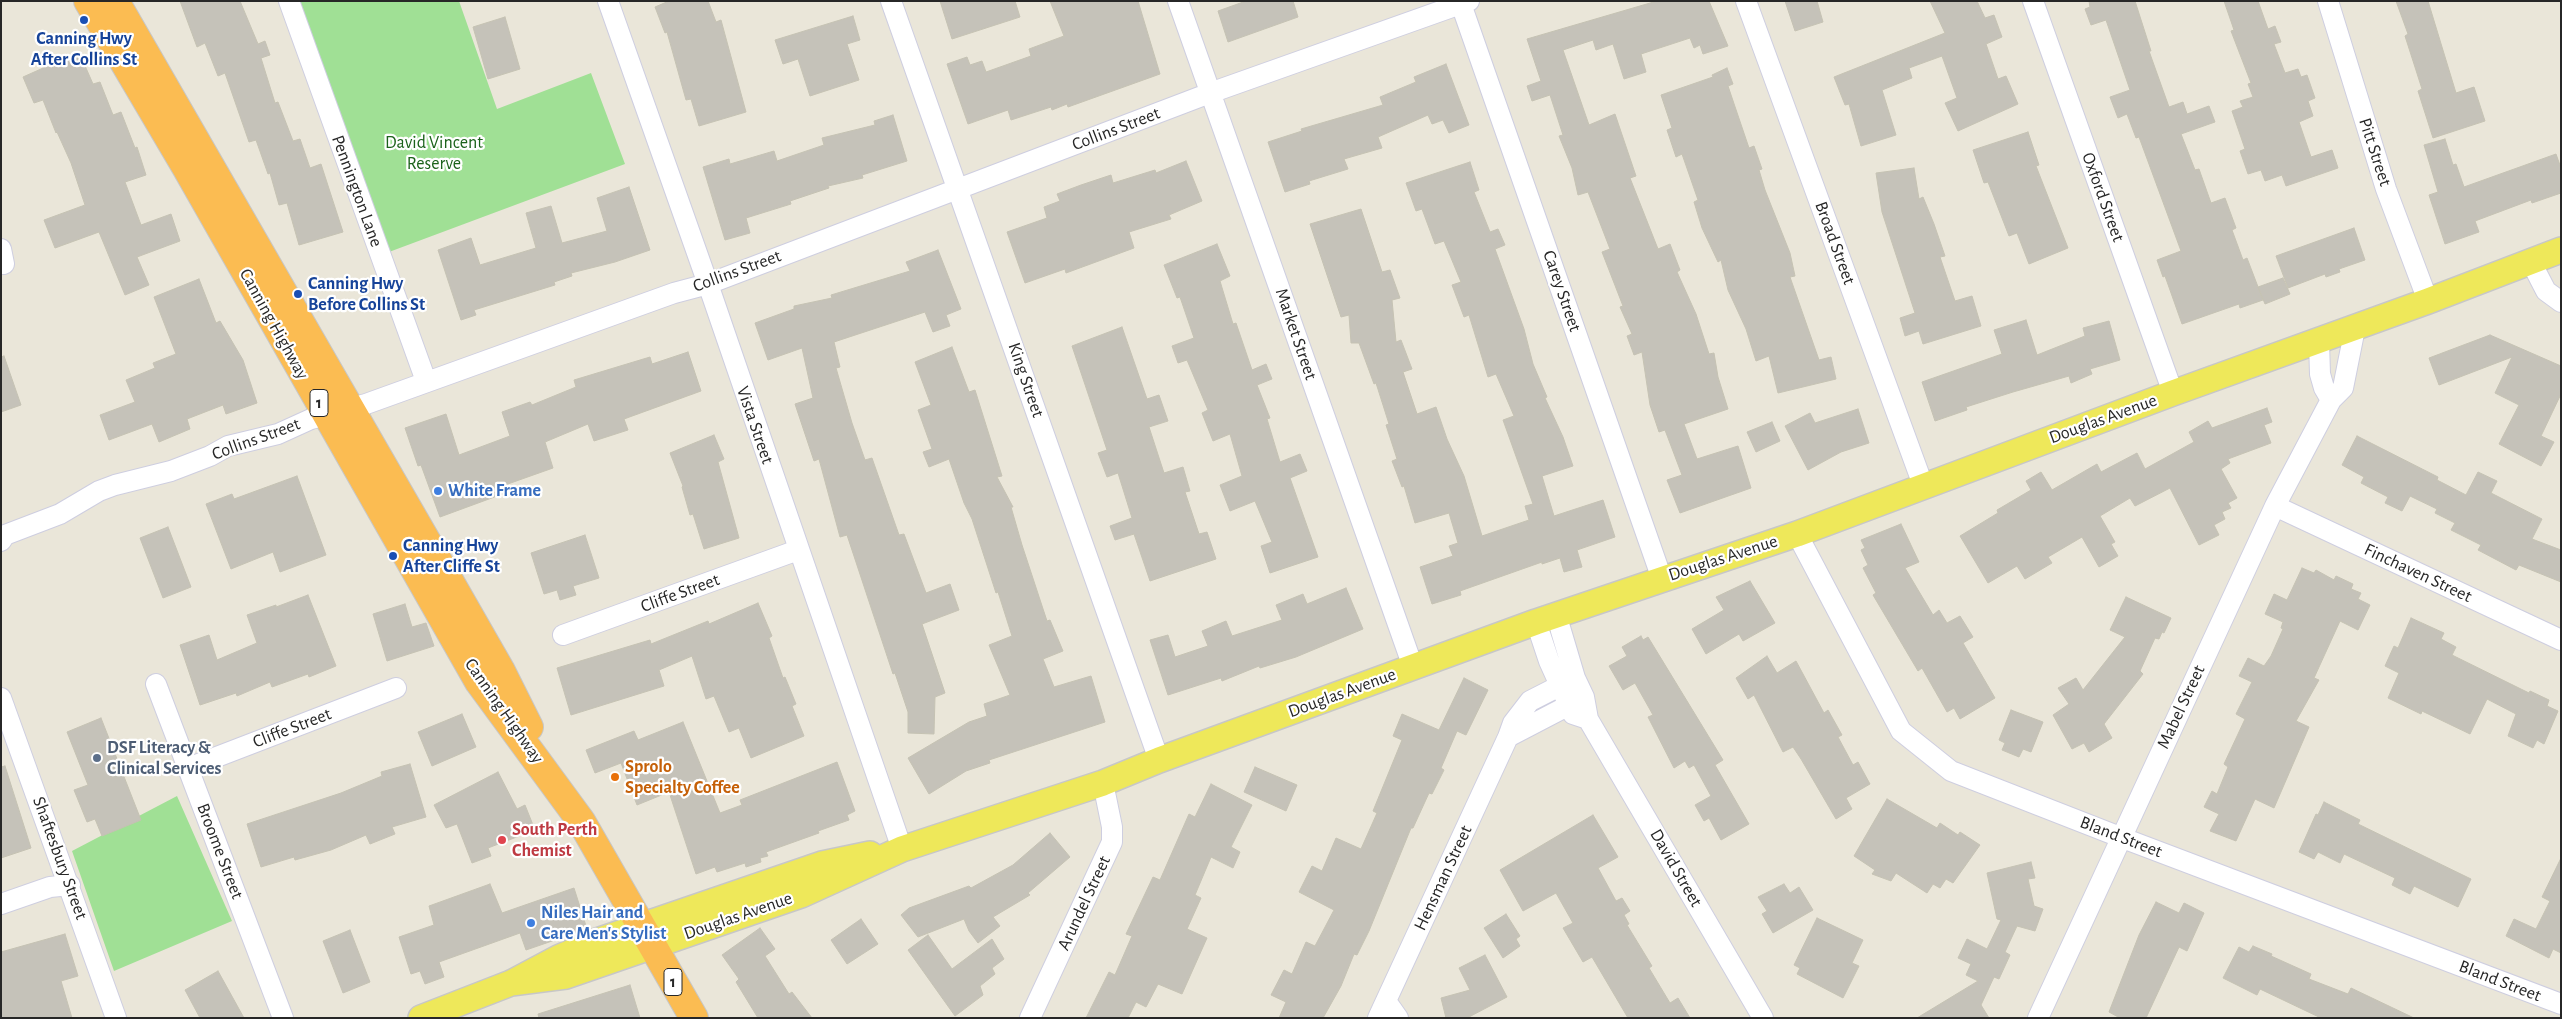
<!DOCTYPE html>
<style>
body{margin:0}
#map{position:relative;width:2562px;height:1019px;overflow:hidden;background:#eae6d9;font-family:"Alegreya Sans",sans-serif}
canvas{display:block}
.frame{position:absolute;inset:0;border:2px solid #272727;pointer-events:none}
</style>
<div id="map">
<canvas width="2562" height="1019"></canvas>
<div class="frame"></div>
</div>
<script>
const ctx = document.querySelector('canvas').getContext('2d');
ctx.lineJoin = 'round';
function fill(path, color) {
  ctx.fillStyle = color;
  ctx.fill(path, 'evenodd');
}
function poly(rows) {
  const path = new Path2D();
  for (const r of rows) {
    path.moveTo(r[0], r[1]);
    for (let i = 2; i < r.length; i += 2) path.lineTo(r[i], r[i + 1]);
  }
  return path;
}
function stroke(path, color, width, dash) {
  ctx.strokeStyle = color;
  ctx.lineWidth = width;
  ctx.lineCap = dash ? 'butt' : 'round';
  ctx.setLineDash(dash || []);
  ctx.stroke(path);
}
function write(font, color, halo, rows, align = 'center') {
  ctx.font = font + ' "Alegreya Sans",sans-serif';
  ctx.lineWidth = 4.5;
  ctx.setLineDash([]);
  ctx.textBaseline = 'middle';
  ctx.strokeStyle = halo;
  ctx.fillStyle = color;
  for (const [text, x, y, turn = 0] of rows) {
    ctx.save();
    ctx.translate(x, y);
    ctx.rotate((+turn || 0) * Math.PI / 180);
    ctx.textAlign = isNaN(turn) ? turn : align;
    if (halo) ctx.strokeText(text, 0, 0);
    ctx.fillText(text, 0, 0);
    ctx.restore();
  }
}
const green = poly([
 [298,1,459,1,497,109,591,73,625,164,389,252],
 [177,796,232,921,114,971,72,851]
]);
const building = poly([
 [180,1,240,1,258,44,265,41,270,55,261,58,275,103,278,102,293,141,300,139,310,168,321,164,343,232,299,245,287,203,279,205,270,173,268,174,256,140,249,142,225,73,218,76,205,43,197,47,180,1],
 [669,1,708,1,716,22,721,20,746,112,699,126,691,99,686,100,667,32,665,33,655,7,669,1],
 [940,1,1015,1,1020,17,952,39,940,1],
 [1050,1,1138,1,1160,74,1068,107,1067,104,1052,110,1051,107,1011,120,1008,110,968,124,947,64,967,57,970,65,982,61,986,72,1031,56,1029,49,1064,36,1050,1],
 [1246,1,1293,1,1298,17,1228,42,1218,11,1246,1],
 [1657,1,1709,1,1728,46,1703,54,1700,45,1694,48,1690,38,1641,54,1646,72,1624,79,1613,44,1596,50,1593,40,1563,50,1589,125,1615,114,1636,176,1630,178,1658,249,1670,244,1680,270,1677,272,1696,314,1709,354,1714,353,1718,377,1728,409,1684,424,1697,459,1738,446,1751,488,1680,513,1667,480,1682,475,1665,430,1659,432,1650,405,1642,352,1634,355,1627,336,1632,334,1620,307,1623,306,1602,252,1610,249,1588,192,1578,195,1572,168,1559,136,1563,135,1550,95,1532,101,1527,86,1541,81,1527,39,1657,1],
 [1785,1,1817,1,1823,22,1795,31,1785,1],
 [1930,1,1977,1,1985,18,1994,15,2002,37,1986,44,1998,79,2006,76,2018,104,1958,131,1945,103,1957,98,1942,56,1909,68,1912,78,1882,90,1896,135,1861,146,1849,104,1845,105,1834,77,1945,33,1930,1],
 [2089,1,2135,1,2151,51,2149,51,2169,107,2183,102,2187,114,2209,106,2215,122,2181,134,2195,170,2199,169,2211,203,2225,198,2236,228,2232,230,2243,260,2247,258,2263,300,2240,308,2239,304,2182,324,2165,276,2163,277,2157,260,2181,251,2139,137,2136,138,2127,114,2118,118,2110,97,2130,90,2106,20,2091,25,2085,9,2090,7,2089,1],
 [2224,1,2258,1,2268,29,2275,26,2281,42,2274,44,2285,73,2298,69,2301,77,2307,75,2315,98,2308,101,2313,116,2299,122,2311,157,2332,150,2338,168,2286,186,2282,175,2265,181,2261,170,2248,174,2240,151,2245,149,2232,111,2243,107,2240,101,2253,97,2248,84,2251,83,2231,31,2234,30,2224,1],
 [2396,1,2428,1,2456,93,2474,87,2485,121,2433,138,2418,91,2422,89,2405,36,2408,34,2396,1],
 [853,16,860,40,847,44,859,80,810,96,798,59,783,64,775,40,853,16],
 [505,17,520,69,488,79,473,27,505,17],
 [79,52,93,84,100,82,113,115,121,112,135,148,137,147,146,175,125,182,141,225,171,214,180,241,137,257,149,285,125,295,99,232,55,248,44,220,85,205,71,163,57,132,56,133,43,100,34,103,23,77,79,52],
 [1446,64,1469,125,1449,133,1443,120,1432,124,1428,115,1378,137,1382,148,1344,159,1348,169,1309,181,1310,184,1285,192,1268,142,1302,131,1301,129,1383,105,1380,97,1416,82,1414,77,1446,64],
 [1727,68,1733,84,1728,86,1749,148,1754,146,1762,169,1759,170,1765,190,1790,253,1795,276,1790,277,1819,360,1831,357,1836,379,1778,393,1769,356,1756,361,1746,329,1728,290,1721,260,1718,262,1702,228,1694,202,1698,200,1682,154,1676,157,1667,130,1672,128,1661,95,1713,77,1712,75,1727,68],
 [893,115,907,161,862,175,863,178,828,186,829,188,790,201,791,204,746,218,750,233,725,240,703,167,729,159,730,164,774,151,777,161,824,145,822,138,875,125,874,121,893,115],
 [2028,132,2039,165,2036,166,2068,248,2029,264,2017,233,2009,236,1988,182,1984,183,1973,150,2028,132],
 [2445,139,2453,165,2456,164,2464,187,2556,154,2561,168,2561,193,2532,203,2531,200,2475,221,2479,232,2445,244,2429,195,2438,192,2424,145,2445,139],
 [1186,161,1202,201,1169,215,1171,219,1129,232,1134,248,1066,273,1065,269,1025,283,1007,232,1047,218,1044,207,1060,201,1057,194,1081,185,1111,175,1113,183,1155,170,1156,173,1186,161],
 [1470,162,1479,190,1474,192,1490,232,1498,229,1505,245,1495,249,1524,329,1533,364,1547,397,1545,398,1563,437,1573,466,1542,476,1554,516,1603,500,1615,537,1577,550,1582,567,1564,572,1560,558,1542,564,1542,562,1460,591,1461,595,1432,604,1420,567,1453,556,1449,546,1458,543,1449,513,1415,523,1404,486,1402,487,1392,461,1397,459,1386,425,1389,424,1376,383,1374,384,1359,343,1351,343,1349,315,1341,317,1310,224,1361,209,1382,272,1390,270,1400,298,1392,300,1396,342,1401,340,1412,369,1403,372,1417,414,1436,407,1447,439,1464,476,1482,536,1529,520,1525,506,1533,504,1503,420,1514,416,1496,374,1488,377,1469,315,1464,317,1452,285,1461,282,1444,241,1435,244,1422,209,1416,211,1406,183,1470,162],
 [1914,168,1919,199,1923,197,1934,224,1945,256,1940,257,1955,301,1972,296,1981,326,1923,344,1919,331,1905,336,1900,318,1915,313,1882,212,1876,173,1914,168],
 [629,187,650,250,615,262,571,273,572,276,554,282,555,285,474,310,476,315,461,320,438,250,471,238,480,265,536,248,526,213,551,206,562,243,607,231,597,198,629,187],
 [2354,228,2365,260,2339,269,2340,272,2326,277,2325,274,2288,288,2276,256,2354,228],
 [1217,244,1230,276,1220,281,1233,324,1236,323,1252,370,1266,364,1272,379,1257,385,1270,418,1267,419,1280,462,1300,454,1307,471,1290,478,1318,557,1270,573,1261,546,1272,542,1255,501,1230,511,1220,485,1242,476,1230,434,1213,441,1202,413,1208,410,1187,360,1178,363,1172,346,1194,338,1180,297,1177,298,1164,265,1217,244],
 [938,250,961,309,946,315,950,326,933,332,925,312,834,342,840,367,836,368,852,423,865,460,872,458,899,535,904,534,926,593,950,584,959,610,922,624,945,693,935,697,934,734,908,733,908,712,895,673,893,674,847,535,840,537,819,459,814,461,795,404,813,398,802,348,768,360,755,323,794,309,794,306,832,298,831,295,910,271,906,262,938,250],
 [2283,278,2290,294,2265,304,2258,287,2283,278],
 [199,279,216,323,220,321,243,360,257,403,226,414,223,405,187,419,190,429,159,442,152,424,109,440,100,415,135,402,126,380,155,368,153,363,176,354,154,297,199,279],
 [2026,320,2037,355,2085,336,2083,328,2109,321,2120,360,2090,369,2092,374,2071,383,2069,376,2013,392,1966,407,1967,410,1935,421,1922,382,2002,354,1994,330,2026,320],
 [1122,327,1147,399,1159,395,1168,421,1149,427,1164,473,1183,467,1190,491,1185,492,1199,534,1207,532,1216,559,1150,581,1134,534,1115,540,1110,526,1132,518,1118,473,1107,477,1098,453,1107,450,1072,346,1122,327],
 [2490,335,2561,366,2561,394,2541,436,2554,442,2541,466,2499,444,2519,405,2495,393,2512,357,2439,385,2429,358,2490,335],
 [952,347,969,392,975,390,1002,476,997,477,1013,507,1011,507,1022,545,1047,621,1050,620,1063,651,1043,659,1054,687,1091,676,1105,722,989,760,990,763,966,771,929,794,908,758,969,722,987,716,984,704,1010,695,989,645,1012,636,998,592,996,593,972,519,964,503,949,459,929,467,923,452,932,449,918,410,931,405,915,362,952,347],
 [688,352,701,391,624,419,628,430,594,441,588,424,545,442,553,468,505,485,508,492,440,517,421,465,418,466,405,428,446,414,459,455,510,436,502,412,530,402,532,405,576,387,574,380,650,357,652,364,688,352],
 [4,356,21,405,1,412,1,357,4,356],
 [2267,408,2272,422,2264,425,2271,443,2228,459,2230,463,2221,469,2237,498,2228,503,2231,508,2222,512,2225,519,2214,525,2219,535,2199,545,2170,488,2135,506,2130,498,2100,516,2115,542,2111,544,2118,556,2099,567,2082,537,2048,557,2052,563,2025,579,2017,566,1988,583,1960,536,1998,513,1997,510,2031,490,2026,481,2041,472,2052,490,2097,464,2101,472,2137,453,2145,469,2194,442,2189,432,2208,421,2212,428,2267,408],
 [1858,409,1869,443,1841,452,1808,470,1785,426,1810,413,1815,423,1858,409],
 [1772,422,1780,441,1756,452,1747,432,1772,422],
 [714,435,724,459,718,462,739,538,704,549,693,514,690,515,682,487,683,486,670,453,714,435],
 [2357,436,2438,477,2437,480,2466,495,2478,472,2497,481,2491,493,2542,519,2532,539,2561,550,2561,582,2519,565,2516,570,2478,550,2481,545,2451,530,2455,523,2435,513,2437,509,2410,496,2402,511,2385,503,2388,497,2361,483,2364,477,2342,465,2357,436],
 [297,476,326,555,280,572,273,552,231,569,206,504,232,494,234,499,297,476],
 [1901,524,1919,562,1905,568,1933,615,1939,610,1947,623,1960,616,1973,637,1963,643,1995,698,1960,719,1954,708,1947,712,1922,668,1918,671,1873,595,1876,593,1863,568,1868,565,1861,550,1865,548,1861,540,1901,524],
 [168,527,191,587,163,598,140,538,168,527],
 [585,535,599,578,573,586,576,595,560,600,557,590,544,594,531,553,585,535],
 [2302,568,2314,573,2316,570,2334,580,2336,576,2353,584,2351,589,2361,593,2358,599,2370,605,2358,630,2340,621,2314,678,2319,680,2296,721,2309,727,2274,808,2255,799,2236,841,2210,831,2219,814,2204,807,2212,791,2217,794,2228,767,2224,764,2245,719,2236,714,2252,682,2239,676,2248,658,2264,666,2271,656,2283,629,2281,628,2283,622,2265,614,2274,594,2287,600,2302,568],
 [1750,581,1775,623,1743,641,1739,634,1706,654,1692,629,1724,610,1716,597,1750,581],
 [1346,588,1363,629,1296,657,1260,668,1259,666,1222,681,1221,678,1168,695,1150,640,1168,635,1175,657,1208,646,1202,631,1226,621,1232,636,1282,620,1276,605,1303,594,1307,604,1346,588],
 [308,595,336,666,309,677,308,674,272,687,270,682,237,696,236,693,200,705,180,645,209,635,217,660,257,643,247,615,276,605,276,607,308,595],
 [2126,597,2171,618,2164,633,2162,632,2159,639,2155,638,2140,671,2143,674,2104,724,2112,738,2089,752,2084,743,2072,749,2053,715,2069,704,2058,688,2076,678,2083,690,2125,637,2110,630,2126,597],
 [758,603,772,636,769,638,783,678,785,677,796,704,792,706,804,736,751,758,739,728,729,732,714,696,706,699,692,656,659,670,664,686,571,715,557,668,650,640,651,644,708,621,709,624,758,603],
 [405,604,412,627,426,623,434,646,387,661,373,614,405,604],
 [2411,618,2444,633,2441,639,2456,647,2452,655,2529,693,2530,691,2549,700,2547,706,2558,711,2544,744,2537,740,2533,748,2508,736,2516,714,2487,699,2470,734,2422,711,2421,714,2388,698,2399,673,2385,666,2394,646,2398,648,2411,618],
 [1641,636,1643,640,1648,637,1723,760,1715,765,1749,824,1721,840,1709,818,1704,821,1695,805,1711,796,1694,765,1689,768,1685,761,1674,768,1648,717,1653,715,1635,683,1623,690,1609,666,1627,656,1622,647,1641,636],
 [1767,656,1777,673,1796,661,1824,713,1828,710,1842,735,1838,737,1853,765,1858,762,1870,784,1846,798,1852,809,1836,819,1801,759,1793,747,1783,752,1754,695,1748,699,1736,678,1767,656],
 [1464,678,1488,690,1466,735,1457,731,1441,768,1444,770,1432,794,1429,793,1413,828,1411,828,1369,931,1357,955,1354,954,1341,986,1323,1018,1279,1018,1286,1002,1271,995,1284,970,1292,974,1306,942,1315,946,1334,910,1299,892,1312,866,1322,871,1336,838,1361,849,1377,813,1373,811,1402,740,1393,736,1402,714,1439,730,1464,678],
 [2011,710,2043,722,2031,752,2023,749,2019,757,2002,750,2005,743,1999,740,2011,710],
 [462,714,476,747,432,766,418,732,462,714],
 [101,718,141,820,102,836,95,819,87,822,74,790,88,785,67,732,101,718],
 [683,722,720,813,742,805,740,800,837,762,855,811,847,815,849,820,818,831,819,833,766,852,768,856,760,858,761,862,746,867,745,863,717,872,715,867,696,874,669,792,637,805,621,763,595,773,586,750,634,731,638,740,683,722],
 [410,764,426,817,392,827,395,834,370,844,366,835,331,850,295,860,294,857,261,867,247,824,341,793,382,776,381,772,410,764],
 [5,766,31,848,1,858,1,767,5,766],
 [1255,767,1297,785,1286,811,1244,792,1255,767],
 [498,772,517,809,525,805,535,830,488,848,491,856,472,863,457,824,446,828,434,805,498,772],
 [1211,784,1252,805,1231,847,1240,852,1233,868,1211,857,1195,895,1201,898,1187,929,1207,938,1182,994,1158,984,1146,1007,1136,1002,1128,1018,1086,1018,1109,972,1115,975,1132,936,1126,934,1153,877,1160,880,1189,814,1195,817,1211,784],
 [1887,799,1937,828,1940,823,1958,835,1960,832,1980,845,1953,883,1946,879,1940,888,1933,884,1927,893,1896,873,1891,881,1872,874,1875,870,1854,856,1887,799],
 [2324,802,2360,820,2358,824,2471,879,2458,907,2414,886,2410,894,2392,885,2395,878,2344,854,2340,863,2318,852,2314,859,2299,852,2316,814,2318,815,2324,802],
 [1593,815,1618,857,1598,868,1616,901,1622,898,1630,911,1624,915,1629,924,1627,925,1652,966,1649,968,1670,1003,1678,998,1690,1018,1628,1018,1592,957,1583,962,1563,928,1573,923,1556,893,1523,911,1500,870,1593,815],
 [1050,833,1070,857,1028,893,1030,895,993,917,1000,926,978,943,969,931,964,919,918,937,901,915,909,908,969,886,971,888,1013,865,1050,833],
 [2561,858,2561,953,2553,949,2549,958,2506,936,2514,919,2536,929,2550,901,2542,897,2561,858],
 [2031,862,2035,878,2028,879,2034,906,2043,909,2035,931,2017,926,2005,952,2010,955,1999,979,1994,977,1981,1005,1989,1018,1917,1018,1978,981,1966,975,1971,964,1958,958,1967,939,1987,949,2001,920,1997,919,1987,873,2031,862],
 [490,884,502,913,574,888,587,929,526,950,520,933,439,962,444,977,425,984,420,971,411,974,399,937,434,925,429,906,490,884],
 [1784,884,1790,893,1799,887,1813,910,1773,933,1762,914,1767,911,1758,897,1784,884],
 [2156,902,2179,913,2184,903,2204,913,2187,951,2179,947,2146,1018,2120,1018,2109,1012,2139,935,2156,902],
 [1506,914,1520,936,1516,939,1520,946,1503,958,1484,928,1506,914],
 [1817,918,1863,940,1852,963,1859,966,1843,998,1797,974,1800,968,1794,965,1817,918],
 [861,919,878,944,847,964,831,940,861,919],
 [760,928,775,949,765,956,789,994,792,992,812,1018,758,1018,736,982,739,979,722,955,760,928],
 [350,930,370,982,343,993,323,941,350,930],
 [65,934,78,976,61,981,72,1018,1,1018,1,952,65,934],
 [928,935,952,969,992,939,1004,959,992,968,995,974,980,986,983,995,955,1016,908,950,928,935],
 [2253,946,2272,954,2271,956,2311,974,2309,979,2348,994,2351,988,2414,1018,2321,1018,2260,989,2257,995,2223,978,2239,947,2249,952,2253,946],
 [1485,955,1507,997,1467,1018,1446,1018,1441,998,1470,990,1459,968,1485,955],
 [218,971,244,1018,200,1018,185,990,218,971],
 [630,985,640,1018,539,1018,538,1014,630,985]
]);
const minor = poly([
 [289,1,426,381],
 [608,1,708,284,902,849],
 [891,1,1159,760],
 [1178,1,1413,667],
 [1746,1,1923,485],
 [2033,1,2173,393],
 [2328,1,2386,189,2428,301],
 [1461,4,1662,579],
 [1,249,4,264],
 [2531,262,2546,291,2561,302],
 [2319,341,2320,374,2324,388,2331,400],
 [2275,506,2561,640],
 [1797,534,1901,731,1951,771,2120,837,2561,1004],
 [1,541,5,535,60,514,99,491,115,485,171,471,210,456,228,446,278,434,311,419,366,404,674,293,708,284,1210,93,1469,1],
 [1556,614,1575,678,1584,697,1588,719,1763,1018],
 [1536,622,1549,661,1573,714,1588,719],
 [563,635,798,550],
 [156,684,283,1018],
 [1,698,116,1018],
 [1508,737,1579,700],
 [188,768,396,688],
 [1,904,50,887,70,885],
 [1386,1001,1398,1018],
 [1030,1018,1112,842,1112,827,1103,783],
 [1378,1018,1508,737,1513,723,1530,701,1575,678],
 [2038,1018,2275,506,2331,400,2343,388,2355,328]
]);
const major = poly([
 [511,983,566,976,801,895,902,849,1103,783,1159,760,1536,622,1797,534,2173,393,2428,301,2561,250],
 [421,1018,511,983,558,958,597,941,822,864,870,854]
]);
const highway = poly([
 [88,1,187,169,479,682,581,821,694,1018],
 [115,1,438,561,501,671,529,727]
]);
const markers = [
 [84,20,5,"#1a4fb4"],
 [298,294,5,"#1a4fb4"],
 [438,491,5,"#3f7fe0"],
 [393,556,5,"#1a4fb4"],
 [97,758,5,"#5c6f8a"],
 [615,777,5,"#e8710a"],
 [502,840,5,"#e0444e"],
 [531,923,5,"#3f7fe0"]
];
const shields = [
 [319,403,18],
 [673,982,18]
];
const shieldNames = [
 ["1",319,403],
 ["1",673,982]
];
const transitNames = [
 ["Canning Hwy",84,39,"center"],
 ["After Collins St",84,60,"center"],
 ["Canning Hwy",308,284],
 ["Before Collins St",308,305],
 ["Canning Hwy",403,546],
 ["After Cliffe St",403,567]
];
const streetNames = [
 ["Collins Street",1116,129,-21],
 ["Pitt Street",2375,152,72],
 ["Pennington Lane",357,191,70],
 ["Oxford Street",2103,197,70],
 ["Broad Street",1835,243,70],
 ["Collins Street",737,271,-20],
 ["Carey Street",1562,291,71],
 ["Canning Highway",274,324,61],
 ["Market Street",1296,334,71],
 ["King Street",1026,380,71],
 ["Douglas Avenue",2103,419,-20],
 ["Vista Street",755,425,71],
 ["Collins Street",256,439,-20],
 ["Douglas Avenue",1723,558,-18],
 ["Finchaven Street",2418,573,25],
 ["Cliffe Street",680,593,-20],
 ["Douglas Avenue",1342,693,-20],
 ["Mabel Street",2181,707,-65],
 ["Canning Highway",504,711,55],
 ["Cliffe Street",292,728,-21],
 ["Bland Street",2121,837,21],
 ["Broome Street",220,851,69],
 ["Shaftesbury Street",60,858,70],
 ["David Street",1676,868,60],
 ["Hensman Street",1443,878,-65],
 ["Arundel Street",1084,903,-65],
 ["Douglas Avenue",738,916,-19],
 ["Bland Street",2500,981,21]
];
const parkNames = [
 ["David Vincent",434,143],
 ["Reserve",434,164]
];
const shopNames = [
 ["White Frame",448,491],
 ["Niles Hair and",541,913],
 ["Care Men's Stylist",541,934]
];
const serviceNames = [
 ["DSF Literacy &",107,748],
 ["Clinical Services",107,769]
];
const foodNames = [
 ["Sprolo",625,767],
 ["Specialty Coffee",625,788]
];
const healthNames = [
 ["South Perth",512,830],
 ["Chemist",512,851]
];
fill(green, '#a0e095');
fill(building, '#c5c2b9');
stroke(building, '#c5c2b3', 1);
stroke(minor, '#cecee0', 22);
stroke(major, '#c7c7c7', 28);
stroke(highway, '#c7c7c7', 30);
stroke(minor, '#fff', 20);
stroke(major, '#eee85a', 25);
stroke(highway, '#fbbc52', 28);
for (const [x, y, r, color] of markers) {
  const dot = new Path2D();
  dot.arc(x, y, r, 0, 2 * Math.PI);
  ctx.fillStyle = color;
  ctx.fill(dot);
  stroke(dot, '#fff', 2);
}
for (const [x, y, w] of shields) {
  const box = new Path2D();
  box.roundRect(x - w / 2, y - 13.5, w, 27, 4);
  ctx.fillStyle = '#fff';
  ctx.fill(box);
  stroke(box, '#272727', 1);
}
write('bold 16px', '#272727', null, shieldNames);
write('bold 18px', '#164399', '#fff', transitNames, 'left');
write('18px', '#272727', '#fff', streetNames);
write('18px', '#1b621a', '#fff', parkNames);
write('bold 18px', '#366cbe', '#fff', shopNames, 'left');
write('bold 18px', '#4e5e75', '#fff', serviceNames, 'left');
write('bold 18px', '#c56008', '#fff', foodNames, 'left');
write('bold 18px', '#be3a42', '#fff', healthNames, 'left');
</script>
